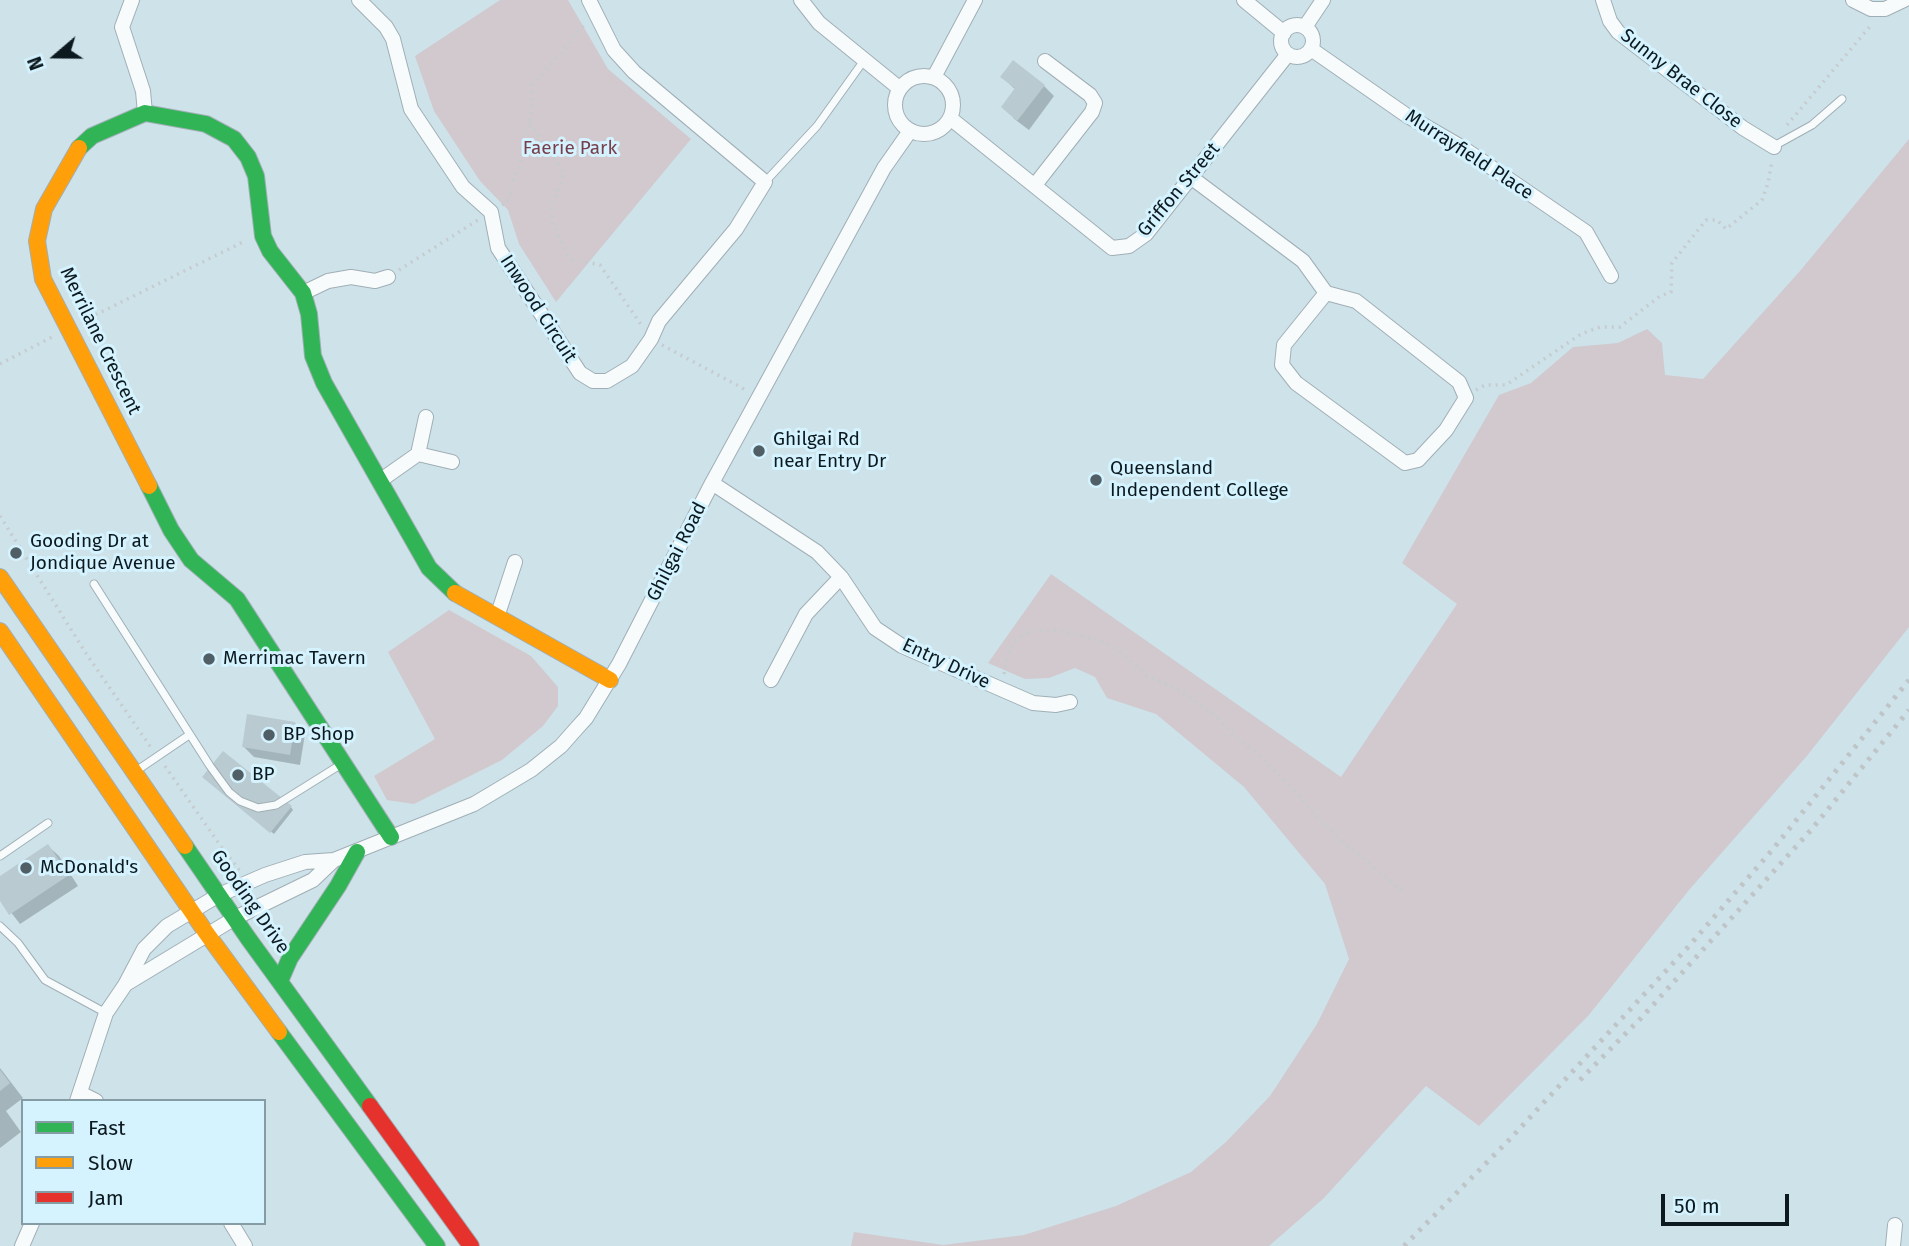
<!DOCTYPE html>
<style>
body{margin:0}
#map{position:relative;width:1909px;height:1246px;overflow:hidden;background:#cee2ea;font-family:"Fira Sans",sans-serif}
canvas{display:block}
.legend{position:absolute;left:21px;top:1099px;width:245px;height:126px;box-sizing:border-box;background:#d5f3ff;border:2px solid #859ca5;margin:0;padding:9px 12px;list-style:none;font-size:21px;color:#0c191f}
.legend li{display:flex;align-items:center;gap:14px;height:35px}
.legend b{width:35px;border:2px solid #859ca5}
.north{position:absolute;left:21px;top:21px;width:70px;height:70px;-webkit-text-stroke:5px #d5f3ff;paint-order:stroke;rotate:250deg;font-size:19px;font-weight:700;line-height:28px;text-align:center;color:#0c191f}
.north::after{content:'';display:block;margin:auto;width:24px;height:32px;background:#0c191f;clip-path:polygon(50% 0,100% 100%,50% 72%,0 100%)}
.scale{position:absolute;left:1661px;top:1194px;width:128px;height:32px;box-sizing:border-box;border:4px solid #0c191f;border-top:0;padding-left:9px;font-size:21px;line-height:24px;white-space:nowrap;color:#0c191f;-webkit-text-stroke:5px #d5f3ff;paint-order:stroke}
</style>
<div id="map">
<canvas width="1909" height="1246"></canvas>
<ul class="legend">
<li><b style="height:9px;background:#30b455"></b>Fast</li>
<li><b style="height:9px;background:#ff9f0a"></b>Slow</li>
<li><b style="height:9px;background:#e5322d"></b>Jam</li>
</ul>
<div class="north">N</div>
<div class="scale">50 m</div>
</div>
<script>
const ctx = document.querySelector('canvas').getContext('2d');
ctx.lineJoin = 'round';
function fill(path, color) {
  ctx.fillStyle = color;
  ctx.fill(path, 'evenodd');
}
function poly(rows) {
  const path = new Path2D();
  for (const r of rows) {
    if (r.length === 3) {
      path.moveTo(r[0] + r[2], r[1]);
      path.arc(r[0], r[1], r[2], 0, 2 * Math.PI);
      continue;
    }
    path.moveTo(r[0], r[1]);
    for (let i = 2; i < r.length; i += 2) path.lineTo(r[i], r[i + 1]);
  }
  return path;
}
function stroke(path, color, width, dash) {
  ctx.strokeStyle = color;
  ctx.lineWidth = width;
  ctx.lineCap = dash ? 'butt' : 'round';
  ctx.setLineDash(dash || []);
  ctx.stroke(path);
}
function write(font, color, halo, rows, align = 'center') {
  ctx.font = font + ' "Fira Sans",sans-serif';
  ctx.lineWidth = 6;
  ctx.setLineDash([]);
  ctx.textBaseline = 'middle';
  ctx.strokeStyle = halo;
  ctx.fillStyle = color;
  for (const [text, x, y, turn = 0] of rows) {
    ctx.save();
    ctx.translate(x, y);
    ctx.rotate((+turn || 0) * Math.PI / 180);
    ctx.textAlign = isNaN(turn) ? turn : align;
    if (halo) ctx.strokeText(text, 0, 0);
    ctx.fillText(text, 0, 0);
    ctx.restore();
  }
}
const green = poly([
 [500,0,568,0,608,69,691,139,556,302,519,244,508,210,480,181,434,111,415,56],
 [1909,139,1909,627,1806,757,1689,890,1588,1016,1479,1126,1426,1086,1324,1198,1269,1246,851,1246,854,1232,943,1245,1024,1235,1116,1206,1191,1172,1226,1142,1270,1096,1317,1024,1349,959,1325,884,1244,787,1156,714,1107,698,1095,677,1075,668,1049,678,1025,679,988,663,1051,574,1341,777,1457,604,1402,563,1499,395,1531,383,1573,347,1618,343,1647,329,1662,343,1665,375,1703,379,1800,271],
 [449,610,531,656,558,687,558,706,543,726,502,760,414,804,387,800,374,776,435,739,388,652]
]);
const shadow = poly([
 [1002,77,1044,86,1054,96,1029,130,1013,118,1016,90],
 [295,723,305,734,300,765,254,757,244,747],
 [207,780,291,807,293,810,274,834],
 [48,846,59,856,78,886,20,924,0,898,0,878],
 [0,1068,23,1098,6,1111,21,1132,0,1148]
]);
const building = poly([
 [1013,60,1045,85,1017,121,1001,107,1015,88,1000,77],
 [247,714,295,722,290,755,242,747],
 [223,751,292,806,270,833,202,777],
 [48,844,69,875,9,915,0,901,0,876],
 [0,1070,10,1083,0,1091]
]);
const path = poly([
 [530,123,564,173,551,208,553,223,568,255,572,259,600,265,642,326],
 [1787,125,1872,24],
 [502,205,508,201,511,193,512,182,520,166,532,110,533,85,584,25],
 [399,270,478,220],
 [83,321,245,241],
 [662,345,748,391],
 [0,364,54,336],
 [1476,390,1485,385,1506,385,1581,334,1600,327,1620,327,1660,296,1671,292,1672,263,1706,220,1717,220,1726,229,1762,200,1768,183,1772,161],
 [0,516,87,655,152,749],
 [1004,674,1009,650,1017,639,1029,632,1058,630,1105,642,1119,651,1144,674,1187,695,1217,717,1235,737,1262,758,1292,787,1314,814,1341,840,1405,893],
 [165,766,222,848,240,871],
 [268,919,282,934]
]);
const lane = poly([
 [1774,146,1812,125,1842,99],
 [765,182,817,126,865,59],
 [94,584,210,766,229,792,240,801,258,808,276,805,340,765],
 [136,771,189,735],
 [0,856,48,823],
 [0,926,18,943,45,980,106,1013]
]);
const street = poly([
 [132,0,122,27,143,91,145,113],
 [359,0,386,27,393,39,411,109,463,187,491,212,498,248,580,373,593,381,607,381,632,366,651,339,659,321,736,229,765,182,634,72,614,50,589,0],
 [801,0,819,23,899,88],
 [1244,0,1284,33],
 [1603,0,1610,21,1618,32,1743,128,1774,147],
 [1853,0,1871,9,1885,9,1904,0],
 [1297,41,16],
 [1305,27,1323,0],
 [1311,49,1406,115,1463,148,1586,232,1611,276],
 [924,105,29],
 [934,77,975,0],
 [950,118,1112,248,1129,246,1146,234,1288,54],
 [1192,178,1303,261,1326,293,1356,301,1459,382,1466,398,1446,430,1418,460,1405,463,1296,383,1282,365,1284,345,1326,293],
 [1035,185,1092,112,1095,103,1090,95,1045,61],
 [303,293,328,281,351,277,375,281,388,277],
 [418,454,426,417],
 [381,480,418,454,452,462],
 [712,483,817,552,841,577,875,628,902,646,1033,703,1056,705,1070,702],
 [497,617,515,562],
 [771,680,806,614,841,577],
 [126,984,235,918,313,880,334,860],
 [80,1093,96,1101],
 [77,1101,106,1013,125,985,144,949,167,926,219,895,265,875,305,862,334,860,474,804,531,770,561,746,576,729,586,718,619,664,712,483,884,168,910,131],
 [231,1223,245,1246],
 [22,1246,32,1223],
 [1893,1246,1895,1225]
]);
const fast = poly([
 [79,148,92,136,145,113,206,124,234,139,248,157,256,176,263,236,270,251,303,293,309,314,313,356,324,383,429,568,455,593],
 [149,486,171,530,191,560,237,599,391,837],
 [185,846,248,938,370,1106],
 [280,981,290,958,338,886,357,852],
 [279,1032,437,1246]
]);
const slow = poly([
 [79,148,44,209,37,241,43,279,149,486],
 [0,577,185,846],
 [455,593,610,680],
 [0,631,207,934,279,1032]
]);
const jam = poly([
 [370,1106,471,1246]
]);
const rail = poly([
 [1580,1080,1643,1016,1811,830,1909,710],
 [1404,1246,1509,1140,1689,946,1773,849,1909,680]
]);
const markers = [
 [759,451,7,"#505f66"],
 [1096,480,7,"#505f66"],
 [16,553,7,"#505f66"],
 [209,659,7,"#505f66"],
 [269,735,7,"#505f66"],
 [238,775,7,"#505f66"],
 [26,868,7,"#505f66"]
];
const streetNames = [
 ["Sunny Brae Close",1681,79,38],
 ["Murrayfield Place",1469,155,33],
 ["Griffon Street",1179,190,-50],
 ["Inwood Circuit",538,309,57],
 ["Merrilane Crescent",100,341,64],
 ["Ghilgai Road",677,552,-63],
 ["Entry Drive",946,664,25],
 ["Gooding Drive",250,902,55]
];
const parkNames = [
 ["Faerie Park",570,149]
];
const poiNames = [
 ["Ghilgai Rd",773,440],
 ["near Entry Dr",773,462],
 ["Queensland",1110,469],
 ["Independent College",1110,491],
 ["Gooding Dr at",30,542],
 ["Jondique Avenue",30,564],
 ["Merrimac Tavern",223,659],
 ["BP Shop",283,735],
 ["BP",252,775],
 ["McDonald's",40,868]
];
fill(green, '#d1c9ce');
fill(shadow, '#0003');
fill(building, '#bacad1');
stroke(lane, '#a0afb5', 9);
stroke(street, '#a0afb5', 16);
stroke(fast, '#a0afb5', 18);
stroke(slow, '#a0afb5', 18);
stroke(jam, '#a0afb5', 18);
stroke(path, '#c6ccce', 3.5, [2, 5]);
stroke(lane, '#f8fbfc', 7);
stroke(street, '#f8fbfc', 14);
stroke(fast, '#30b455', 16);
stroke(slow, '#ff9f0a', 16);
stroke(jam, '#e5322d', 16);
stroke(rail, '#bfc4c7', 5, [3.5, 7]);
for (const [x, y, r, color] of markers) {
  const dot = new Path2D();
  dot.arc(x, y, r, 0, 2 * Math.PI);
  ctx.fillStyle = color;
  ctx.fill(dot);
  stroke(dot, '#d5f3ff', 2.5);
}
write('19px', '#0c191f', '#d5f3ff', streetNames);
write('19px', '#763f4a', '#d5f3ff', parkNames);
write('19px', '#0c191f', '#d5f3ff', poiNames, 'left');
</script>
